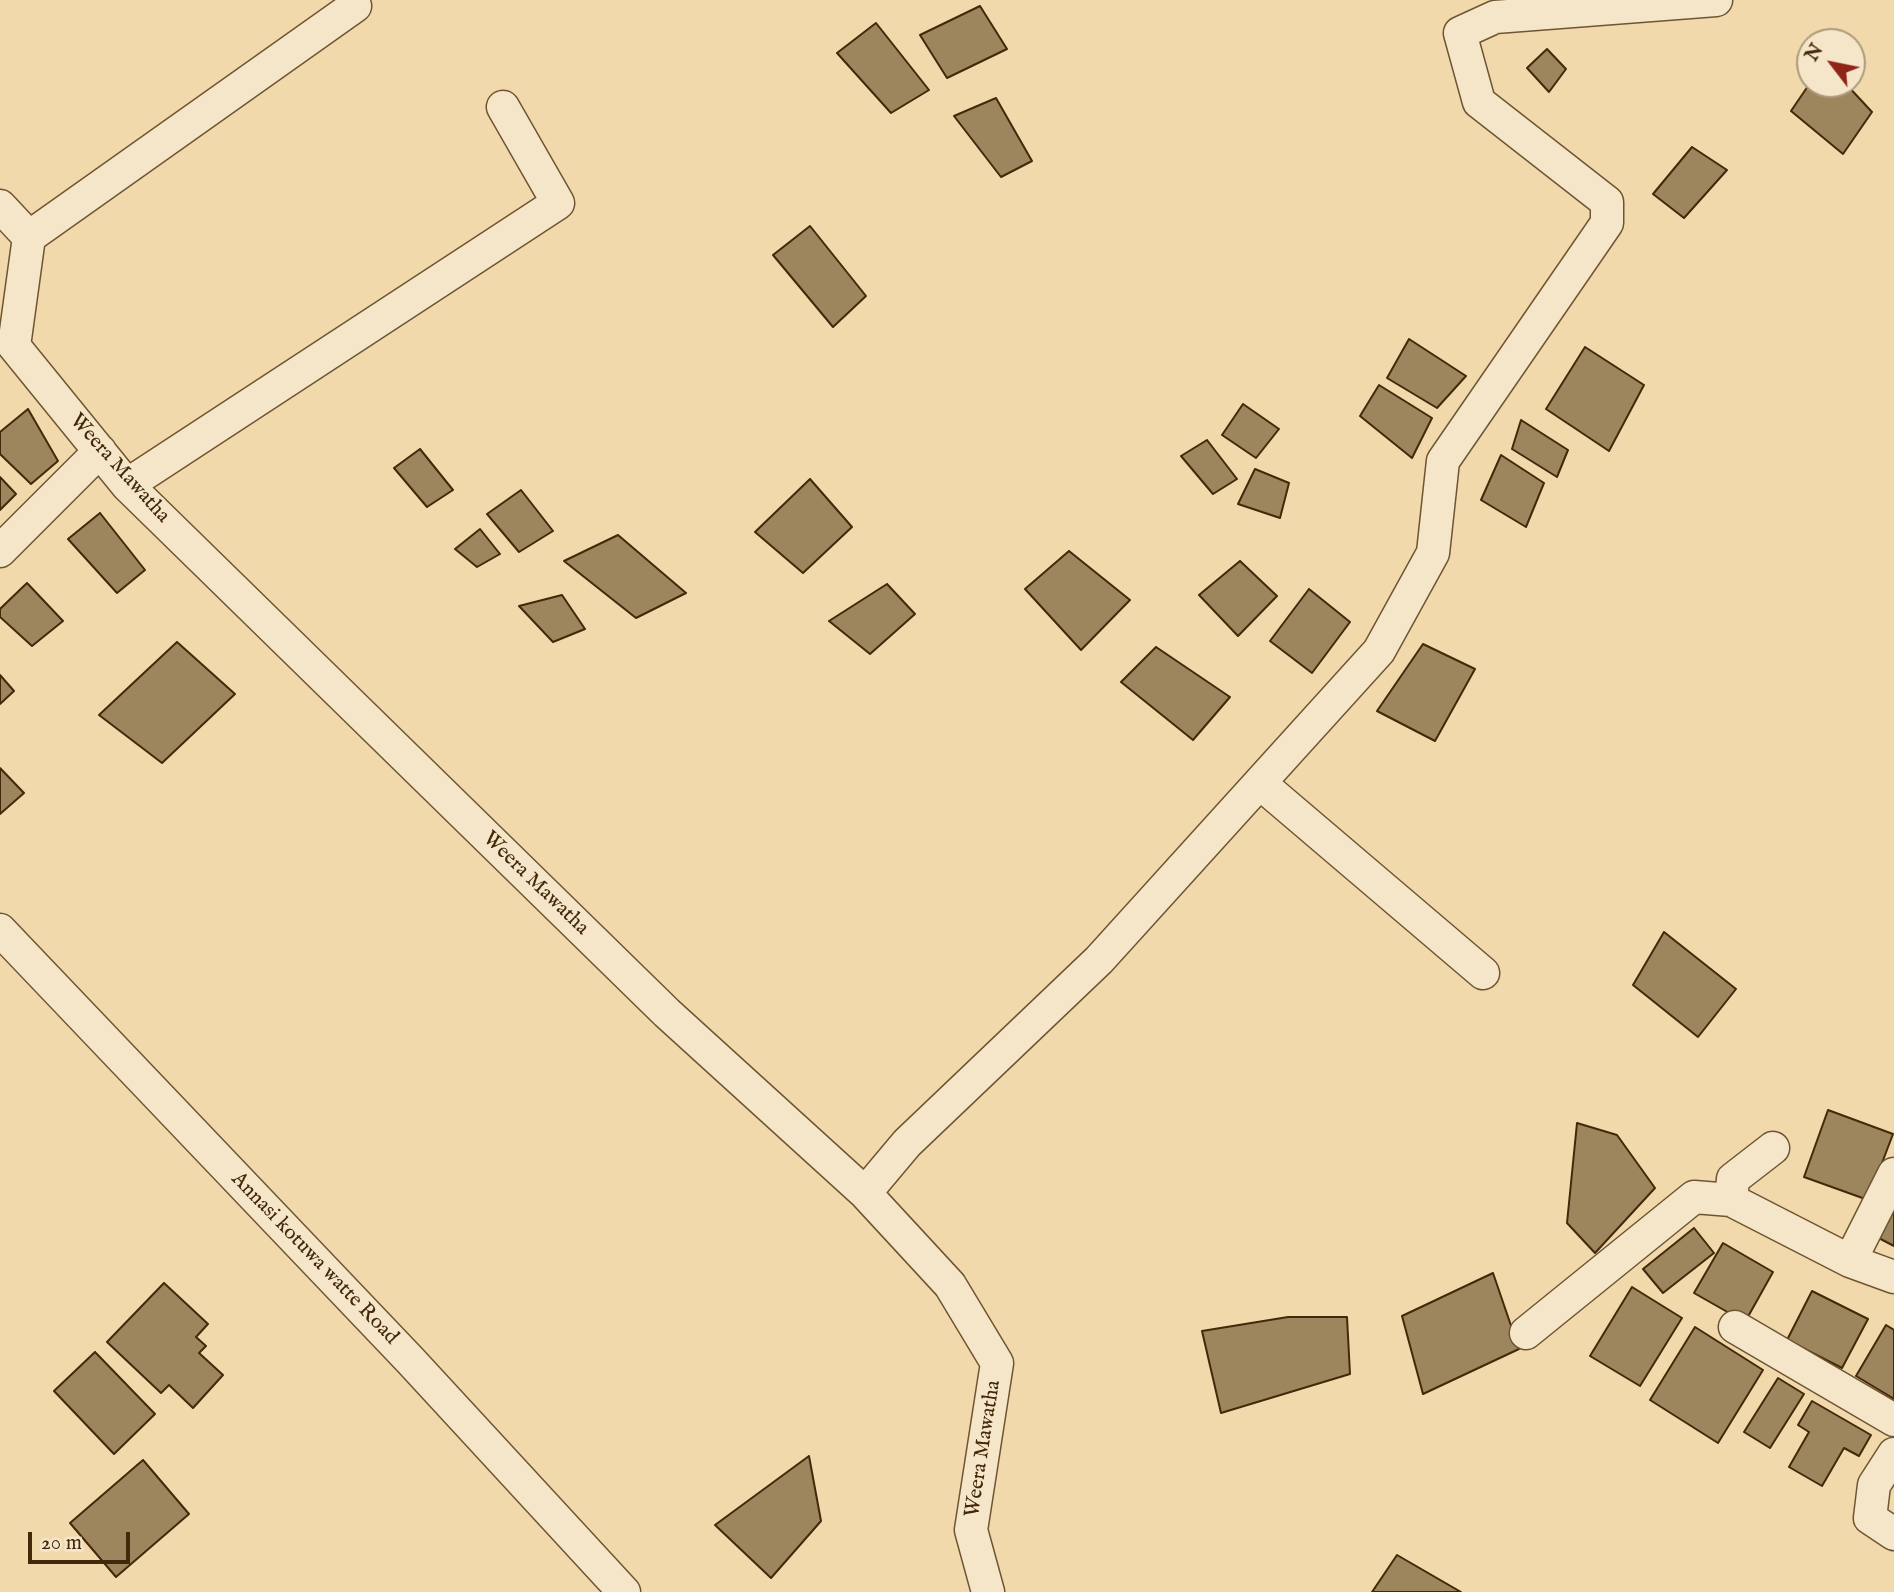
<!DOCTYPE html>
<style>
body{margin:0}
#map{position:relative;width:1894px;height:1592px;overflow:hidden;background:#f1d9ac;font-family:"IM FELL English",serif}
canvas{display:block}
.north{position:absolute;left:1796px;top:28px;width:70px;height:70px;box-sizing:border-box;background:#f6e6c9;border:2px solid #ae9a7c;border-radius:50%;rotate:302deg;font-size:19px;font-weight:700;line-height:28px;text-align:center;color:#432909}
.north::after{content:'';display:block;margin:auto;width:24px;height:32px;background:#8f2418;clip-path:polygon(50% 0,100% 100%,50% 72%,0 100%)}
.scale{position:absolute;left:28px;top:1532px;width:102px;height:32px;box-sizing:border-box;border:4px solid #432909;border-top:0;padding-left:9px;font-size:21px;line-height:24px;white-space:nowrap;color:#432909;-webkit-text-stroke:5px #f6e6c9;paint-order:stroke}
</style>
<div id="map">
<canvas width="1894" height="1592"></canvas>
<div class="north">N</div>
<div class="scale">20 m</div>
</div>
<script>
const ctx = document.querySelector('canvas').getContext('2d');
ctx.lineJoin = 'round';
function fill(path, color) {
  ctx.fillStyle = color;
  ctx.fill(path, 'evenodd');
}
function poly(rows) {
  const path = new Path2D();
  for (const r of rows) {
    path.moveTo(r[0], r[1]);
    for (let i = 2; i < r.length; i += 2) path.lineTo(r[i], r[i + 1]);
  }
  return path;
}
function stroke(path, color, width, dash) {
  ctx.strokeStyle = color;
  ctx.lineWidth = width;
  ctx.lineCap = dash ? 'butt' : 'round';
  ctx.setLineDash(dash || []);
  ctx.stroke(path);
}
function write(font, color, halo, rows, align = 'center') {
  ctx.font = font + ' "IM FELL English",serif';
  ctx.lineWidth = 5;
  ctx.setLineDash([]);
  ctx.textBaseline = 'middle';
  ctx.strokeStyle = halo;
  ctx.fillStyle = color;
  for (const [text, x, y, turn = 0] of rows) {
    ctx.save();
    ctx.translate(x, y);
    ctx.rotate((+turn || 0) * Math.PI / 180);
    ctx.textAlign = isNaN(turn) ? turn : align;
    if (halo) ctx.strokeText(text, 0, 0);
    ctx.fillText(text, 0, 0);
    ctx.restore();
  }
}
const building = poly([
 [980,6,1007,49,947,78,920,35,980,6],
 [876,23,929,90,891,113,837,53,876,23],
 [1547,49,1566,69,1549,92,1527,68,1547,49],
 [1810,83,1846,84,1872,112,1843,154,1791,111,1810,83],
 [996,98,1032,161,1001,177,954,116,996,98],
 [1692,147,1727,170,1684,218,1653,194,1692,147],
 [810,226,866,296,833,327,773,255,810,226],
 [1409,339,1466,376,1437,408,1387,378,1409,339],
 [1585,347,1644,385,1609,451,1546,409,1585,347],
 [1379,385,1432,418,1412,458,1360,416,1379,385],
 [1243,404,1279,429,1256,458,1222,435,1243,404],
 [28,409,58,461,31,484,0,454,0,432,28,409],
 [1521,420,1568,450,1557,477,1512,449,1521,420],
 [1207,440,1237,479,1213,494,1181,456,1207,440],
 [420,449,453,490,427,507,394,468,420,449],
 [1501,455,1544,483,1526,527,1481,500,1501,455],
 [1255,469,1289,483,1280,518,1238,504,1255,469],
 [0,477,16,494,0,510,0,477],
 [810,479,852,527,803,573,755,532,810,479],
 [521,490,553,531,519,552,487,514,521,490],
 [100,513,145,570,117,593,68,539,100,513],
 [480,529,500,554,477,567,455,549,480,529],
 [618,535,686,593,636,618,564,561,618,535],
 [1069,551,1130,600,1081,650,1025,589,1069,551],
 [1240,561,1277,596,1238,636,1199,595,1240,561],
 [27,583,63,621,32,646,0,617,0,609,27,583],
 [887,584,915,614,870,654,829,621,887,584],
 [1309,589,1350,622,1312,673,1270,641,1309,589],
 [562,595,585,629,553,642,519,606,562,595],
 [177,642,235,694,162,763,99,715,177,642],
 [1423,644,1475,669,1435,741,1377,711,1423,644],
 [1156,647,1230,697,1193,740,1121,682,1156,647],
 [0,675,14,691,0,704,0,675],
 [0,768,24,793,0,814,0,768],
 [1664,932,1736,989,1698,1037,1633,985,1664,932],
 [1828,1110,1893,1134,1868,1200,1804,1177,1828,1110],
 [1577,1123,1617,1135,1655,1188,1595,1253,1567,1223,1577,1123],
 [1894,1191,1894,1246,1871,1234,1894,1191],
 [1694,1228,1714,1253,1663,1293,1643,1269,1694,1228],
 [1723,1243,1773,1272,1745,1322,1694,1293,1723,1243],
 [1493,1273,1519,1349,1423,1394,1402,1316,1493,1273],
 [164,1283,208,1324,196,1337,206,1346,199,1353,223,1375,193,1408,169,1385,161,1393,107,1342,164,1283],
 [1632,1287,1682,1318,1640,1386,1590,1356,1632,1287],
 [1812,1291,1868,1319,1842,1368,1787,1340,1812,1291],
 [1288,1317,1347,1317,1350,1374,1221,1413,1202,1331,1288,1317],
 [1886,1325,1894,1330,1894,1399,1856,1376,1886,1325],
 [1695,1327,1763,1370,1718,1443,1650,1400,1695,1327],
 [95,1352,155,1414,114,1454,54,1391,95,1352],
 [1778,1378,1804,1394,1770,1448,1744,1432,1778,1378],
 [1812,1401,1871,1435,1859,1456,1844,1448,1822,1486,1789,1467,1809,1432,1798,1425,1812,1401],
 [809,1456,821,1521,771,1578,715,1525,809,1456],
 [143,1460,189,1514,116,1577,70,1523,143,1460],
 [1397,1555,1461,1592,1372,1592,1397,1555]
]);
const street = poly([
 [0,206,29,237,14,346,127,485,667,1013,865,1193,950,1285,997,1363,971,1530,988,1592],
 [29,237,355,6],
 [127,485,558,203,503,107],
 [0,551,100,451],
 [1261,784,1483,973],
 [0,930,410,1360,624,1592],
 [1894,1174,1850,1261,1894,1277],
 [865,1193,907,1143,1099,960,1379,651,1433,553,1443,461,1607,223,1607,202,1479,102,1460,33,1495,17,1716,0],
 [1731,1200,1733,1179,1773,1148],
 [1735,1327,1894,1420],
 [1526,1333,1694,1197,1731,1200,1850,1261],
 [1894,1454,1874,1485,1870,1518,1894,1534]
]);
const streetNames = [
 ["Weera Mawatha",119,469,48],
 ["Weera Mawatha",535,884,44],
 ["Annasi kotuwa watte Road",314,1259,46],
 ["Weera Mawatha",984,1449,-81]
];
fill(building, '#9d855e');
stroke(building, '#432909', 2);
stroke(street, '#6e5532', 35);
stroke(street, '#f6e6c9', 32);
write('21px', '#432909', '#f6e6c9', streetNames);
</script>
